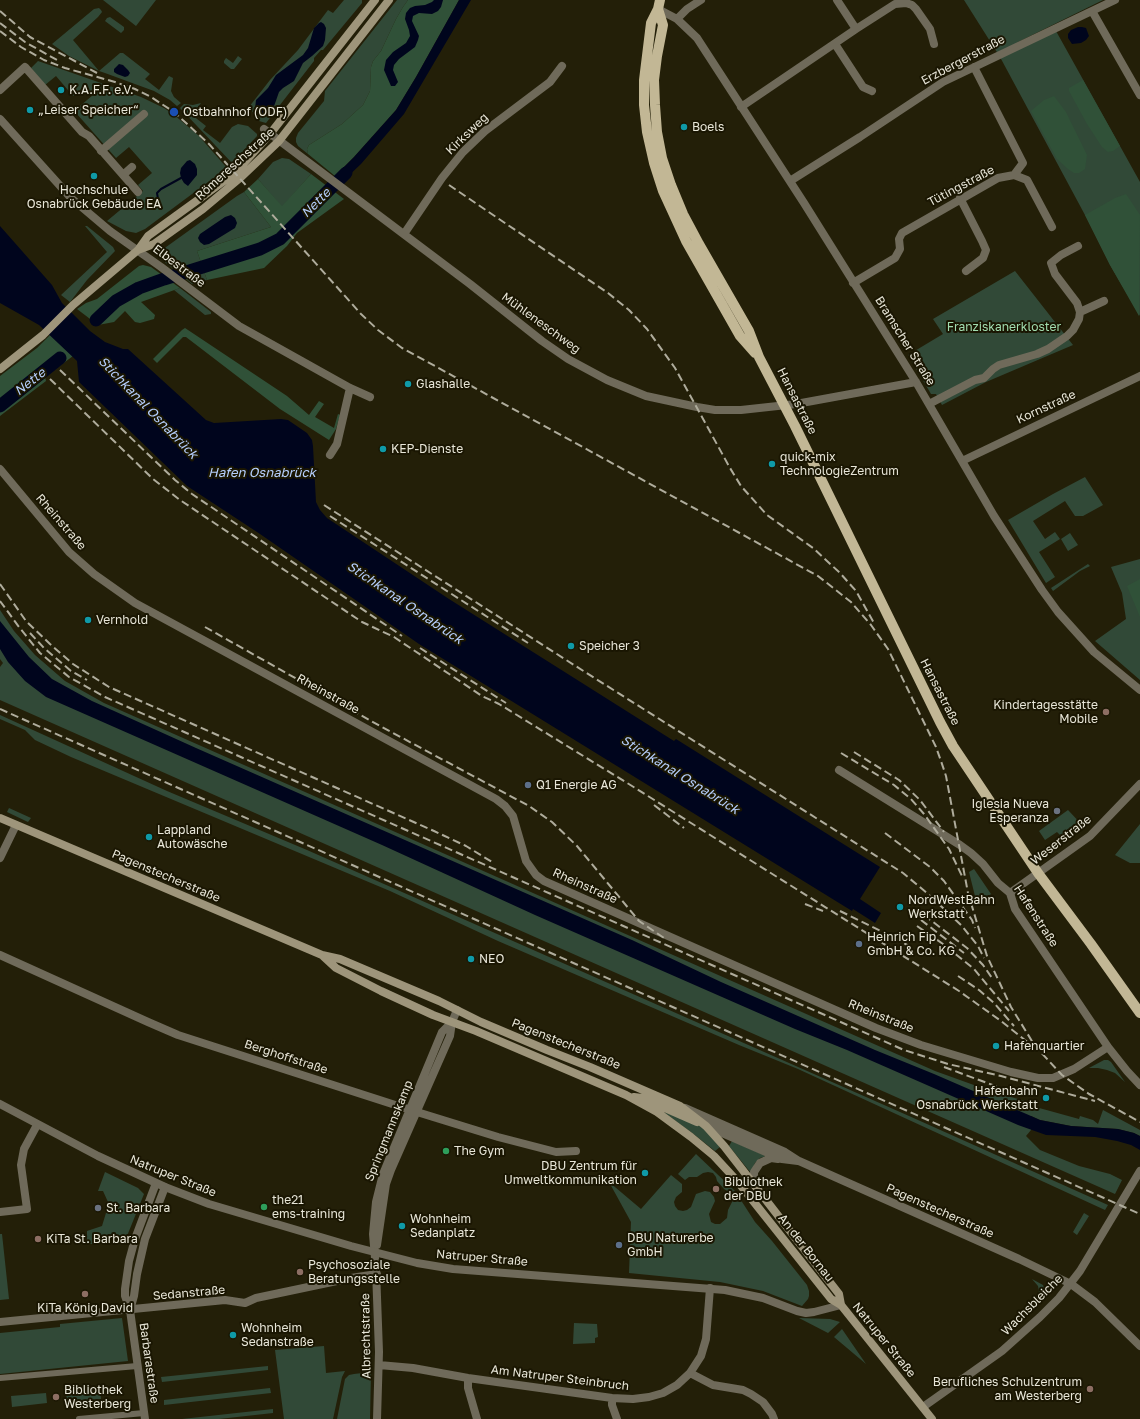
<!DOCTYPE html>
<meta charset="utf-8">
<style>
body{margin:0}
canvas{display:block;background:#231f08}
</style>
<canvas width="1140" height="1419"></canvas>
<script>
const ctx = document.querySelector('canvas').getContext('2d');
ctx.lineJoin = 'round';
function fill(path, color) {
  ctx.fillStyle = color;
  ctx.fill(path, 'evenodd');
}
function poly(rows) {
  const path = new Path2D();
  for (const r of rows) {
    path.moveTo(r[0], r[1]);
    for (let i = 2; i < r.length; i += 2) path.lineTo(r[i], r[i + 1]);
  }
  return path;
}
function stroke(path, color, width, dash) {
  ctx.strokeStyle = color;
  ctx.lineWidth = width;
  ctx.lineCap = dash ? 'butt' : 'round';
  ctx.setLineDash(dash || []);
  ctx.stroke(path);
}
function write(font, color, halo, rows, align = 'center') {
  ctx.font = font + ' "Golos Text",sans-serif';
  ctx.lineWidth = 4;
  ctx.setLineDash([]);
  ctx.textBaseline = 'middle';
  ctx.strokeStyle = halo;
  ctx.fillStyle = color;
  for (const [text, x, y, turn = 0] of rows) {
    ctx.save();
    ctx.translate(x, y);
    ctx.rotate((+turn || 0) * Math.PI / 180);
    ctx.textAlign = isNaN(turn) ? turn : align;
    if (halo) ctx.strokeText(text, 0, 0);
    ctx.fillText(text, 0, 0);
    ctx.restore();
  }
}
const green = poly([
 [103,0,156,0,136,26],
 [344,0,362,0,362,3,323,50,321,50,314,58,314,61,266,123,259,121,249,107,270,80,298,50,328,10,333,13],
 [397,0,408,0,403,7,396,19,381,51,373,61,371,67,370,91,363,105,342,124,309,145,307,149,308,154,298,146,296,142,296,138,298,133,324,101,325,91],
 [964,0,1103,0,1016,43,1056,31,1140,182,1140,316,1110,265,1085,215,1000,57],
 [99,8,101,10,102,12,98,17,73,40,99,71,120,53,123,53,150,74,145,79,159,90,169,76,173,78,171,91,174,97,181,103,177,106,170,100,154,91,105,73,99,71,69,56,52,44,94,9],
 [110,17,124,27,124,30,121,33,105,21,107,18],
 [238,56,242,59,234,69,231,69,224,63,224,61,226,58,233,63],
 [38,61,141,97,164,108,173,114,198,135,227,168,145,229,136,233,126,231,107,221,143,191,138,185,152,173,129,147,116,158,76,113,80,106,93,95,85,86,73,96,56,76,45,85,31,68],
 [201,103,192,115,206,126,203,130,220,143,232,127,238,124,248,126,257,134,257,136,232,163,180,108,184,104,193,105],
 [282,158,289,159,311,174,282,207,258,179,273,162],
 [244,192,271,227,197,251,207,280,192,284,161,259,159,252,162,250,237,196],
 [85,226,87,226,113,247,115,251,87,280,70,302,61,295,107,252],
 [1015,271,1073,345,986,382,942,405,936,394,931,394,908,355,943,334,933,319],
 [180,288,211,312,211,314,205,315,174,290],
 [1085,477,1103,505,1083,516,1075,516,1065,501,1033,521,1045,539,1055,532,1060,539,1039,552,1055,577,1046,583,1008,520,1053,494],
 [1070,533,1078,545,1068,551,1061,539],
 [1140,559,1140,680,1095,641,1126,619,1122,593,1111,567],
 [1088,564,1090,566,1080,571,1053,591,1051,588],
 [0,610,14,631,35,655,65,681,104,703,935,1071,996,1093,1033,1103,1032,1106,1079,1119,1080,1116,1093,1120,1098,1124,1103,1110,1140,1130,1140,1136,1134,1133,1118,1129,1071,1126,1040,1120,1031,1116,1031,1130,1026,1136,1040,1150,1079,1166,1110,1174,1122,1180,1115,1194,0,700,0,667,3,663,0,659],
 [0,715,167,791,307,850,909,1116,1108,1205,1105,1210,798,1069,739,1045,498,941,390,891,71,757,35,740,25,730,0,719],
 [9,808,31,818,28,822,7,812],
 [1068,810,1083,826,1068,839,1064,834,1061,836,1057,832,1045,840,1039,831],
 [1140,824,1140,863,1130,863,1115,855],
 [974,869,991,894,977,904,969,872],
 [1104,1060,1108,1060,1111,1062,1125,1082,1115,1073,1107,1070,1098,1068,1089,1068],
 [662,1111,698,1125,704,1129,720,1147,715,1151,691,1132],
 [732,1141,766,1156,760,1158,755,1163,751,1173,729,1146],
 [696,1154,735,1191,755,1222,772,1241,807,1285,809,1291,809,1296,808,1299,802,1306,763,1291,720,1282,629,1273,631,1222,609,1182,641,1209,671,1175,682,1184,682,1192,676,1197,674,1202,675,1206,678,1210,683,1211,687,1210,691,1207,696,1194,705,1191,710,1192,714,1197,715,1201,709,1214,711,1222,715,1224,720,1224,727,1218,728,1210,734,1198,733,1194,724,1189,717,1181,716,1177,713,1173,708,1172,703,1173,697,1177,689,1177,685,1180,678,1174],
 [105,1172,138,1188,144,1194,127,1236,105,1239,104,1237,101,1238,101,1234,94,1234,94,1244,87,1244,87,1231,102,1226,106,1213,117,1210,117,1205,108,1202,103,1191,98,1191],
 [1084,1213,1089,1216,1077,1235,1073,1232],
 [0,1234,2,1234,9,1299,0,1300],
 [1032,1279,1043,1285,1045,1292,1034,1309,1039,1291,1038,1286],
 [122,1318,128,1361,0,1374,0,1333,60,1327,60,1324],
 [799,1318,830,1319,840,1322,828,1333],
 [574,1323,597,1324,598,1337,595,1338,595,1343,573,1344],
 [842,1329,866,1364,834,1337],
 [324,1346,326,1373,345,1371,342,1377,333,1419,284,1419,275,1350],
 [268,1366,268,1370,162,1382,161,1377],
 [371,1372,370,1419,337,1419,345,1379,349,1375,354,1374],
 [100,1388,101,1399,67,1402,66,1392],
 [270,1388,271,1393,164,1405,164,1400],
 [46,1393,47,1403,12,1407,11,1396],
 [273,1409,273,1413,219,1419,182,1419]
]);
const forest = poly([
 [408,0,459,0,416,77,396,110,354,157,335,176,308,154,307,149,309,145,342,124,363,105,370,91,371,67,373,61,381,51,396,19,403,7],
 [1083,80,1120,146,1113,151,1108,152,1102,147,1087,124,1069,91,1069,88],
 [1054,96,1066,112,1087,155,1085,169,1079,173,1074,173,1068,169,1057,159,1031,111,1044,100],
 [311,174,344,199,297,233,287,246,264,268,207,280,197,251,271,227,244,192,258,179,282,206],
 [1126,194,1140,215,1139,316,1110,265,1085,215,1115,198],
 [143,265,151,267,180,288,141,302,155,315,154,319,140,323,135,322,125,311,114,322,98,325,77,309,86,303,97,299,139,266],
 [185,328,287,396,309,415,319,401,324,404,315,417,334,428,338,414,340,415,336,429,329,440,280,409,186,337,183,337,157,363,153,359,182,330],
 [50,335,73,356,45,377,46,381,0,416,0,376,37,348],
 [1140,579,1140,617,1127,586]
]);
const water = poly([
 [434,0,443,0,441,7,438,11,432,14,419,13,413,16,412,21,419,36,418,40,415,47,399,59,394,65,393,70,398,82,395,86,391,86,384,70,386,60,393,52,406,43,410,36,409,30,405,19,406,13,410,8,415,6,425,5,432,2],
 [459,0,471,0,404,114,361,164,342,182,335,176,354,157,396,110,416,77],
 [321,22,324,24,326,28,325,40,323,46,312,56,303,63,294,81,283,88,279,92,272,112,265,117,261,117,258,114,255,109,256,100,268,88,276,75,303,55,308,48,314,28,319,23],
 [1078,27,1082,27,1086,28,1089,36,1086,40,1081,43,1072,44,1068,38,1068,34,1071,30],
 [119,64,123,65,128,70,130,73,128,76,125,77,117,74,114,72,114,69],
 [190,160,195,164,197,169,197,175,188,186,184,183,181,178,180,173,181,168,187,161],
 [231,215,235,218,237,223,235,228,209,244,204,245,200,242,198,238,200,234,225,217],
 [0,226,52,285,62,303,90,331,105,342,123,349,128,349,206,420,214,423,281,419,288,420,307,433,312,440,313,446,316,502,320,510,327,518,449,599,674,741,676,739,880,867,860,899,881,913,875,923,853,909,852,911,419,644,260,534,187,486,79,382,77,361,39,325,0,303],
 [0,621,29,657,52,679,92,701,196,748,632,940,721,982,875,1050,934,1074,1031,1116,1040,1120,1071,1126,1118,1129,1134,1133,1140,1136,1140,1150,1131,1145,1117,1141,1095,1137,1046,1135,1018,1125,847,1050,795,1029,535,915,382,845,46,697,25,681,8,662,0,649]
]);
const stream = poly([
 [158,199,157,193,161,189,181,178]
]);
const river = poly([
 [96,320,116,301,139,288,164,279,260,249,280,239,346,173],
 [0,406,60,358]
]);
const pedestrian = poly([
 [0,1378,137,1366],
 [79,1419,144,1413]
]);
const minor = poly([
 [837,0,856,29],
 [658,9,677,19,697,38,804,203,916,382,994,516,1042,590,1058,612,1094,652,1140,690],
 [1092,11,1140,95],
 [677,19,687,9,701,0],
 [835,44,863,87,872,91],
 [0,90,25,67,82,132,89,136,138,192],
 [741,107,856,29,895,4,906,3,912,5,916,9,930,29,934,44],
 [0,119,71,198,110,231,161,267,239,326,350,388,370,397],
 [264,129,470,284,542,341,568,359,607,380,646,396,697,407,715,410,741,410,796,404,916,382],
 [101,151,144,114],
 [123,175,132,167],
 [1014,175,1027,180,1052,227],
 [790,181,860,137,943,82,1115,0],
 [960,198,982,241,986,250,983,258,966,271],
 [404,234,442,178,463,152,485,131,550,82,562,66],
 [853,283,895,258,900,249,899,239,902,233,998,178,1014,175,1023,163,974,67],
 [1080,312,1104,301],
 [929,404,975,380,984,378,993,369,999,365,1037,354,1048,349,1067,336,1073,330,1079,319,1080,312,1077,303,1055,274,1051,263,1061,255,1078,246],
 [330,455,337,444,350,388],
 [962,461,1140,376],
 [0,469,69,552,94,574,135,603,496,799,505,806,513,816,526,861,536,875,544,881,876,1028,921,1045,1011,1072,1038,1078,1053,1078,1074,1069,1108,1047],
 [839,770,960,845,971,853,983,864,998,883,1010,893,1015,909,1108,1047,1127,1071,1140,1085],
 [0,858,16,825],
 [1010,893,1090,836,1140,784],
 [0,955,148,1022,178,1035,417,1112,498,1137,556,1152,576,1151],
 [685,1108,785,1152,799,1161,1019,1259,1071,1284,1095,1302,1140,1346],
 [706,1126,782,1159,798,1161],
 [756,1187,754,1179,754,1172,760,1163,771,1158,778,1159],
 [0,1212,27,1209,21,1165,24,1149,37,1125],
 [377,1245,386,1184,391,1170,450,1036,452,1022,457,1010],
 [130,1310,134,1296,137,1274,145,1239,165,1187],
 [0,1322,225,1300,245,1303,256,1298,351,1278,377,1274],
 [379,1365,413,1368,468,1378,612,1398,633,1399,649,1397,663,1393,677,1385,690,1373,701,1356,706,1339,710,1288],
 [690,1373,713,1385,743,1390,751,1394,763,1402,772,1414,774,1419],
 [468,1378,468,1388,477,1419],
 [612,1398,612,1405,617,1419],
 [923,1407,1002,1351,1040,1317,1059,1298,1080,1271,1140,1171],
 [145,1419,130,1310,125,1296,125,1289,129,1261,135,1239,156,1183],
 [377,1419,379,1352,376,1270,373,1234,376,1202,383,1174,442,1032,452,1022]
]);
const tertiary = poly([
 [0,1104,98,1156,165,1187,209,1204,351,1246,417,1263,453,1269,725,1290,763,1298,797,1311,806,1313,814,1312,841,1305]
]);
const secondary = poly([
 [138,250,154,244,203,209,240,178,279,141,389,0],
 [0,369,43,335,73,305,138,250,148,236,235,173,270,134,375,0],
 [0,818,322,955,340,959,439,1001,481,1022,547,1050,590,1067,680,1106,706,1126,724,1146,839,1294,841,1305],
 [323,956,336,968,381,991,433,1015,476,1031,626,1095,657,1112,691,1137,714,1156,738,1182,831,1299,841,1305,932,1419],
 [634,1097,642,1098,697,1122]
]);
const primary = poly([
 [660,0,658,9,651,23,644,80,644,105,647,132,654,163,663,191,686,241,740,336,755,353],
 [658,9,663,25,657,56,654,80,655,105,657,132,662,158,671,185,683,214,699,244,749,331,759,357,795,426,940,722,953,746,1038,873,1091,944,1140,1013]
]);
const rail = poly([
 [0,11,30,37,97,73],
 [0,23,25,42,57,60],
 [0,31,21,47,44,60,65,68,115,82,135,89,151,97,174,112,209,144,361,314,378,330,402,348,818,576,851,602,871,625,888,649,936,747,941,761,946,776,968,893,987,956,1011,1007,1035,1046,1062,1075,1089,1094,1140,1122],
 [449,185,608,293,629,310,647,329,675,368,730,468,741,486,767,515,813,548,840,573,856,591,874,623],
 [60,370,175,480,192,494,402,636],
 [50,379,153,479,180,500,362,622,394,637,482,696,499,704,632,786,959,991,1001,1021,1030,1044],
 [324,505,585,672,903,873,927,893,962,926,978,946,984,958],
 [330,516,528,643],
 [0,584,26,621,50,644,73,664,109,687,434,831,466,846,492,862],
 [0,601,19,627,40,653,69,677,105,697,904,1050,948,1064,1001,1076,1095,1101],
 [205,627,380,726,529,806,552,822,577,846,639,921,667,940],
 [30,633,44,648,71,671,87,680],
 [420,648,506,703],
 [0,709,1140,1214],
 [854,752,899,780,920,800,944,832],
 [841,753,894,785,911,799,924,814,949,849,962,876],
 [654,805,684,828],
 [885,833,930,867,944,881,972,920,975,928],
 [805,904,823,911],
 [840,911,891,936,911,947],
 [924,915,967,948,983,965,992,978],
 [921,920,964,953],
 [917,926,943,944,974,969,1009,1011],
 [958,976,979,990,994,1003,1014,1026],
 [944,1067,998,1087]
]);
const markers = [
 [61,90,4,"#0f9aa8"],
 [30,110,4,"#0f9aa8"],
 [174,112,5,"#1a4fb4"],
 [684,127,4,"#0f9aa8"],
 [94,176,4,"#0f9aa8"],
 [408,384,4,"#0f9aa8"],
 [383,449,4,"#0f9aa8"],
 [772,464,4,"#0f9aa8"],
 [88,620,4,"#0f9aa8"],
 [571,646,4,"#0f9aa8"],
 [1106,712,4,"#8d6e63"],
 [528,785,4,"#5c6f8a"],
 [1057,811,4,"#6b7280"],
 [149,837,4,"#0f9aa8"],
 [900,907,4,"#0f9aa8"],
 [859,944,4,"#5c6f8a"],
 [471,959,4,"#0f9aa8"],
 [996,1046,4,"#0f9aa8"],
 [1046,1098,4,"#0f9aa8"],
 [446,1151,4,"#2e9e5b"],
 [645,1173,4,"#0f9aa8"],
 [716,1189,4,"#8d6e63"],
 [264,1207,4,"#2e9e5b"],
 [98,1208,4,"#6b7280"],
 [402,1226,4,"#0f9aa8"],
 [38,1239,4,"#8d6e63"],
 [619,1245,4,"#5c6f8a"],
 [300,1272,4,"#8d6e63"],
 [85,1294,4,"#8d6e63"],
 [233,1335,4,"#0f9aa8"],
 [1090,1389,4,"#8d6e63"],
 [56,1397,4,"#8d6e63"]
];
const streetNames = [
 ["Erzbergerstraße",963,60,-28],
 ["Kirksweg",467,134,-44],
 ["Römereschstraße",235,164,-42],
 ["Tütingstraße",961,186,-28],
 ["Elbestraße",179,266,37],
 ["Mühleneschweg",541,323,36],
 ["Bramscher Straße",905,341,58],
 ["Hansastraße",797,401,63],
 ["Kornstraße",1046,407,-25],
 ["Rheinstraße",61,522,49],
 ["Hansastraße",940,692,63],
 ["Rheinstraße",328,694,29],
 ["Weserstraße",1061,840,-38],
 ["Pagenstecherstraße",166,876,23],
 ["Rheinstraße",585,886,24],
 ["Hafenstraße",1036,916,57],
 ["Rheinstraße",881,1016,22],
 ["Pagenstecherstraße",566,1044,22],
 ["Berghoffstraße",286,1057,18],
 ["Springmannskamp",389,1131,-68],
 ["Natruper Straße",173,1176,22],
 ["Pagenstecherstraße",940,1211,24],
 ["An der Bornau",806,1248,52],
 ["Natruper Straße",482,1258,5],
 ["Sedanstraße",189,1293,-5],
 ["Wachsbleiche",1032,1305,-45],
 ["Albrechtstraße",366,1336,-91],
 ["Natruper Straße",884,1340,51],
 ["Barbarastraße",149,1363,82],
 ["Am Natruper Steinbruch",560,1378,7]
];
const poiNames = [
 ["K.A.F.F. e.V.",69,90],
 ["„Leiser Speicher“",38,110],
 ["Ostbahnhof (ODF)",183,112],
 ["Boels",692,127],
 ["Hochschule",94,190,"center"],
 ["Osnabrück Gebäude EA",94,204,"center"],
 ["Glashalle",416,384],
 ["KEP-Dienste",391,449],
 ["quick-mix",780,457],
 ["TechnologieZentrum",780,471],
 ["Vernhold",96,620],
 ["Speicher 3",579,646],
 ["Kindertagesstätte",1098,705,"right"],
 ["Mobile",1098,719,"right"],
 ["Q1 Energie AG",536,785],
 ["Iglesia Nueva",1049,804,"right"],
 ["Esperanza",1049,818,"right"],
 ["Lappland",157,830],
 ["Autowäsche",157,844],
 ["NordWestBahn",908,900],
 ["Werkstatt",908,914],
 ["Heinrich Fip",867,937],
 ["GmbH & Co. KG",867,951],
 ["NEO",479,959],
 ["Hafenquartier",1004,1046],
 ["Hafenbahn",1038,1091,"right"],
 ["Osnabrück Werkstatt",1038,1105,"right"],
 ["The Gym",454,1151],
 ["DBU Zentrum für",637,1166,"right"],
 ["Umweltkommunikation",637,1180,"right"],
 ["Bibliothek",724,1182],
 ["der DBU",724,1196],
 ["the21",272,1200],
 ["ems-training",272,1214],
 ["St. Barbara",106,1208],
 ["Wohnheim",410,1219],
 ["Sedanplatz",410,1233],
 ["DBU Naturerbe",627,1238],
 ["GmbH",627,1252],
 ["KiTa St. Barbara",46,1239],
 ["Psychosoziale",308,1265],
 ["Beratungsstelle",308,1279],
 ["KiTa König David",85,1308,"center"],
 ["Wohnheim",241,1328],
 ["Sedanstraße",241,1342],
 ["Berufliches Schulzentrum",1082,1382,"right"],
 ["am Westerberg",1082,1396,"right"],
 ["Bibliothek",64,1390],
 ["Westerberg",64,1404]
];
const parkNames = [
 ["Franziskanerkloster",1004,327]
];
const waterNames = [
 ["Nette",316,203,-45],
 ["Nette",30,382,-38],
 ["Stichkanal Osnabrück",148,408,46],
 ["Hafen Osnabrück",262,473],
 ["Stichkanal Osnabrück",405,603,34],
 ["Stichkanal Osnabrück",680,775,32]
];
fill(green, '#314937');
fill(forest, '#305138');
fill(water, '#00051d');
stroke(stream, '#00051d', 2);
stroke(river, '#00051d', 13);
stroke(pedestrian, '#6f6a5a', 6);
stroke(minor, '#6f6a5a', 8);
stroke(tertiary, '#6f6a5a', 8);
stroke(secondary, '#9e957b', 8);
stroke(primary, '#c2b795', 10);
stroke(rail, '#afac9c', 2, [8, 4]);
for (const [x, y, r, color] of markers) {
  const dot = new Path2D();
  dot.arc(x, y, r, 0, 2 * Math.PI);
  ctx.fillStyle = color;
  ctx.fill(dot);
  stroke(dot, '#1a1602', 1.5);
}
write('12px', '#e8e6d8', '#1a1602', streetNames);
write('12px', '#e8e6d8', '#1a1602', poiNames, 'left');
write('12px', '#a2ddb0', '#1a1602', parkNames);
write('italic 13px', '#b5cefc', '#1a1602', waterNames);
</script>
